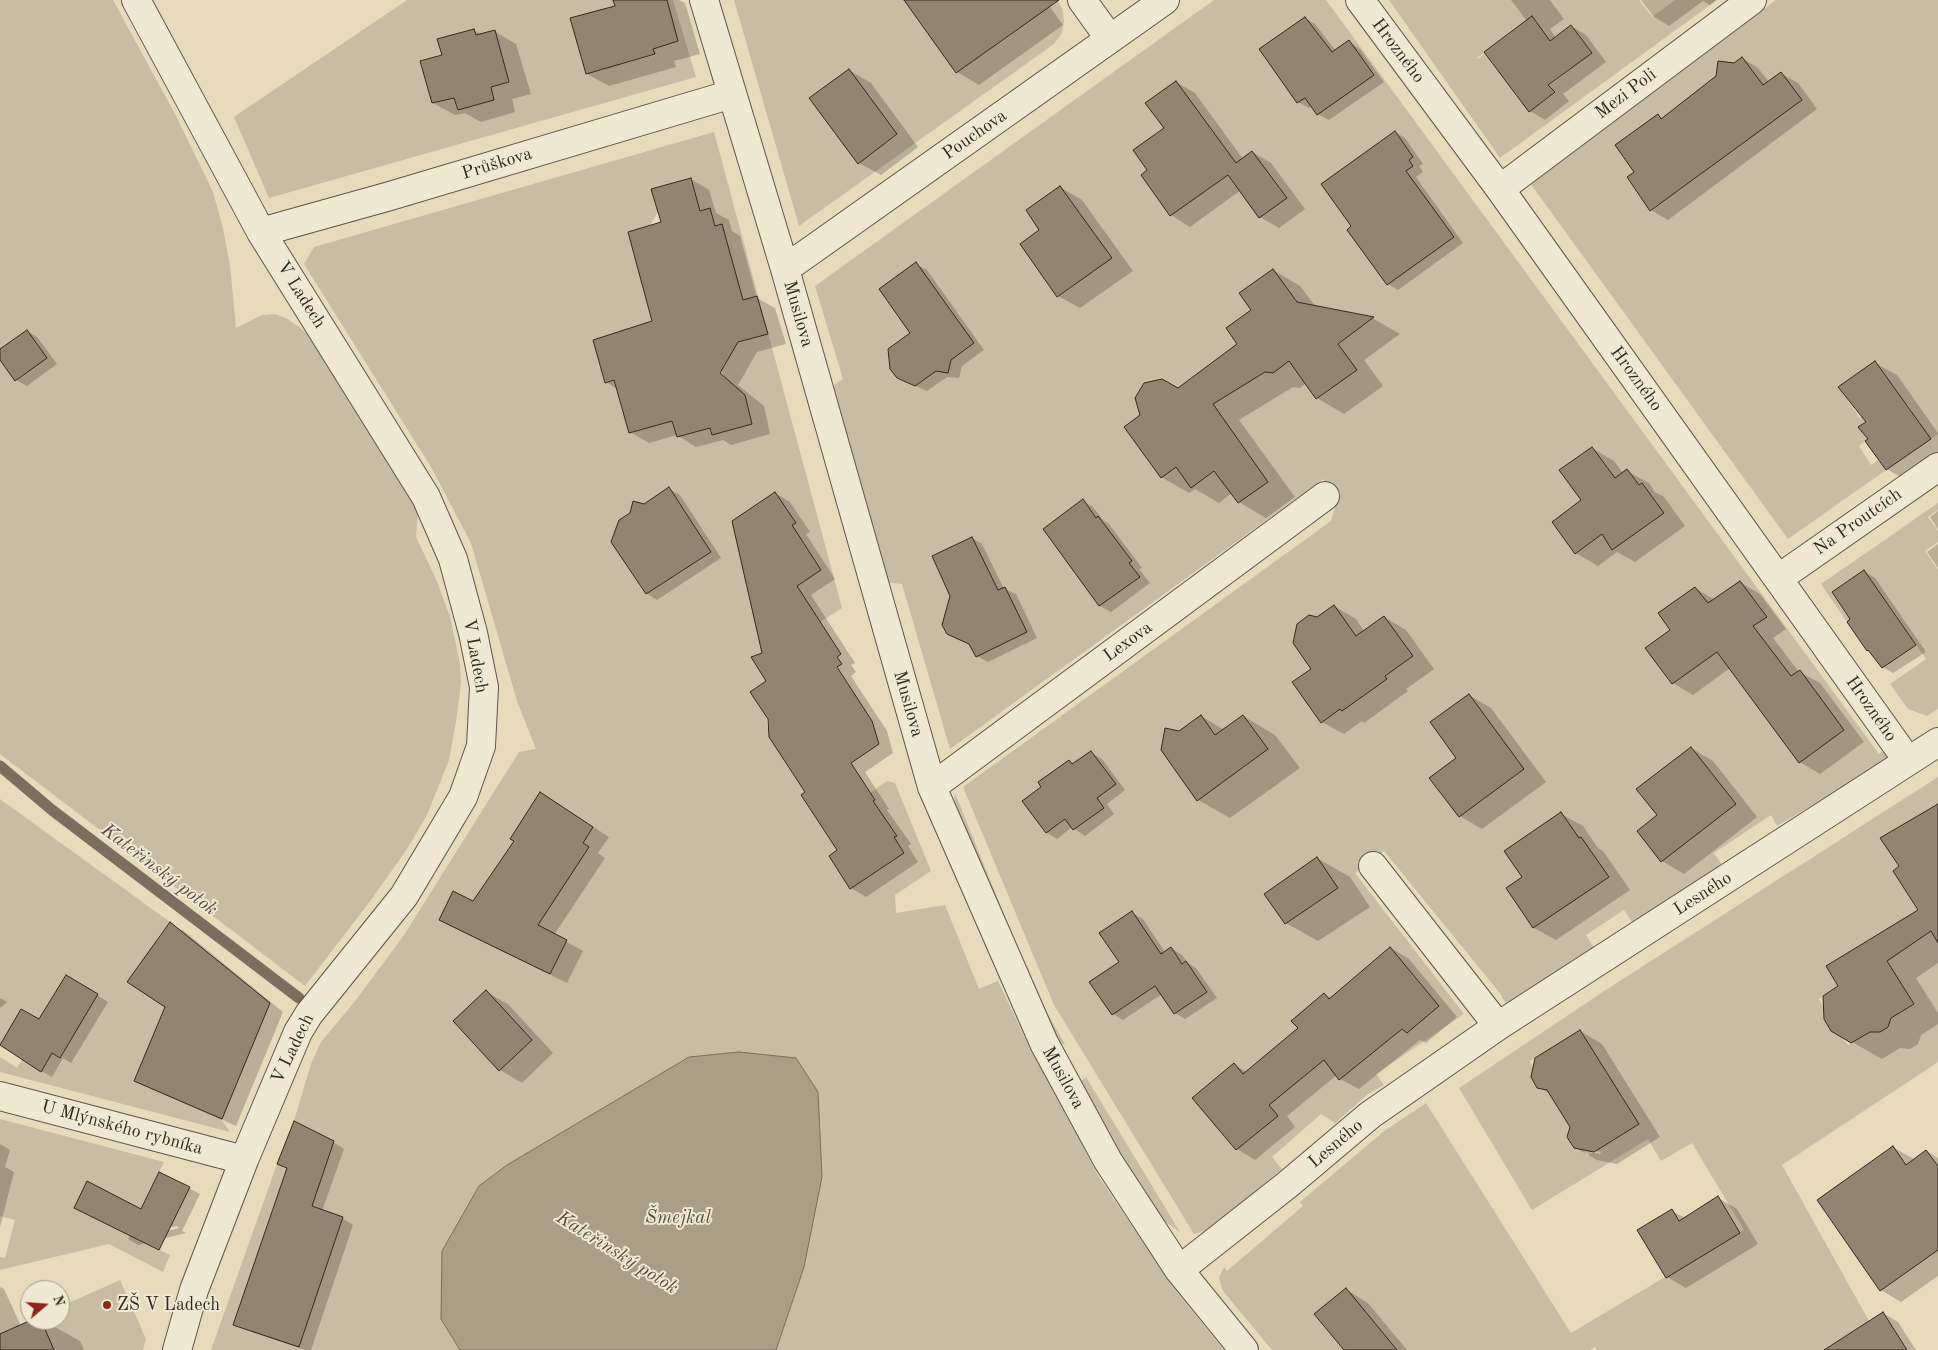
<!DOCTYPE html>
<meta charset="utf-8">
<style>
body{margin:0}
#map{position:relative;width:1938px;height:1350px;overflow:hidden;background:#e7dbbc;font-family:"Old Standard TT",serif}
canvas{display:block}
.north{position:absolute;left:20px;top:1280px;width:50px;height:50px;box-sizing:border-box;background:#efe8d3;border:1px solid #a49b8c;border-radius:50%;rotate:72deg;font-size:14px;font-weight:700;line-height:20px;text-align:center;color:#332721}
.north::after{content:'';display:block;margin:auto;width:18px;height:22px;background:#8f2418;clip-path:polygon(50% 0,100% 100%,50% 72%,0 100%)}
</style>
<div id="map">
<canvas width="1938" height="1350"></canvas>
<div class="north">N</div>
</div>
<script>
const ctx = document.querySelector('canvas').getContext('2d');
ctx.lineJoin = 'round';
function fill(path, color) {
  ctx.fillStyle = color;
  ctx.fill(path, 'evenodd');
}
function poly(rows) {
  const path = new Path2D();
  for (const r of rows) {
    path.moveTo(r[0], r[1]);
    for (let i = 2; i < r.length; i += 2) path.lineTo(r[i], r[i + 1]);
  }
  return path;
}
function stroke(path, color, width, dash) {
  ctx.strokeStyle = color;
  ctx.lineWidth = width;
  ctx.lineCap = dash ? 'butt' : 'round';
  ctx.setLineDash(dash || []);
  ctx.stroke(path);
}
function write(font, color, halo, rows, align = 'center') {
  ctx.font = font + ' "Old Standard TT",serif';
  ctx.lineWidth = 4;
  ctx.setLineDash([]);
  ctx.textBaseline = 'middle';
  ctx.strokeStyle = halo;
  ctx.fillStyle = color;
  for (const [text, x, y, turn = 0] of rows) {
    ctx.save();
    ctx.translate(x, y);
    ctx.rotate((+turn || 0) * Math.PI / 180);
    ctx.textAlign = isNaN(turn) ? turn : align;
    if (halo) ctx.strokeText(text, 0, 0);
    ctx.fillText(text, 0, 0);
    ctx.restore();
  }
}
const green = poly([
 [0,0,113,0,175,114,213,192,223,228,230,266,236,328,262,315,275,314,286,318,302,329,323,350,418,510,416,537,436,579,450,617,460,663,461,683,456,722,449,760,427,815,407,849,371,900,305,986,0,754],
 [407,0,613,0,615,6,570,19,586,74,611,67,611,64,629,59,630,62,655,55,653,49,678,41,667,0,673,0,696,77,269,198,234,117],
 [473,29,476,35,494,30,509,82,491,87,493,100,458,110,454,98,433,103,420,61,442,55,438,39],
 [734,0,914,0,908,5,956,73,1057,0,1062,8,1064,21,1062,33,1054,44,799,226],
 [849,69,897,135,858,163,810,98],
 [1214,0,1326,0,1879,754,1883,751,1883,746,1890,754,1887,764,1840,789,1777,826,1771,815,1714,853,1724,868,1634,925,1624,910,1586,935,1596,951,1507,1005,1499,992,1384,851,1355,873,1464,1014,1376,1074,1384,1085,1368,1094,1335,1123,1321,1114,1272,1157,1282,1169,1209,1230,1194,1234,1054,1005,963,787,1331,521,1338,497,1323,479,950,749,902,584,883,582,828,389,843,379,815,286],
 [1389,0,1639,0,1652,17,1675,0,1717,0,1500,158],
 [1532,16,1550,41,1571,25,1592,53,1549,85,1555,92,1529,112,1485,53,1478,59,1477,58],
 [1776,0,1938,0,1938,434,1931,439,1907,404,1899,409,1864,419,1866,422,1859,427,1868,439,1859,446,1871,465,1878,460,1886,470,1788,539,1530,183],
 [1742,57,1763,85,1781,72,1801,100,1716,76,1717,68,1734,63],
 [1657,115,1700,175,1651,211,1627,177,1634,172,1615,145],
 [1875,361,1896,392,1860,418,1838,387],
 [714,132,842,608,820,622,781,672,750,692,766,716,769,737,805,792,801,795,837,850,829,856,850,889,904,853,894,837,897,835,873,801,875,800,870,793,887,781,895,783,931,871,895,895,896,913,945,905,979,989,998,981,1026,1040,1099,1177,1176,1291,1224,1350,776,1350,804,1267,822,1177,818,1092,441,1319,460,1350,211,1350,277,1164,321,1179,334,1141,294,1121,311,1064,321,1042,356,1000,404,935,519,752,536,749,517,701,471,543,431,467,304,264,314,247],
 [691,178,700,211,710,208,715,226,722,224,639,272,628,232,650,225,658,212,651,189],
 [718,303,720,307,767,334,721,347,727,363,722,370,727,387,736,387,741,391,744,400,747,400,752,424,712,435,710,428,677,437,672,421,629,433,619,398,629,376,605,383,593,340],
 [669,487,711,552,646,594,611,542,619,520,630,513,631,508,639,503,644,504],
 [775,492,796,523,763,544,743,513],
 [278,1194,343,1217,299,1347,233,1325],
 [1938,503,1938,510,1928,517,1938,531,1938,542,1925,551,1938,570,1938,709,1927,716,1908,709,1890,684,1926,659,1864,570,1832,592,1850,619,1847,622,1821,584],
 [1938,777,1938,804,1880,838,1899,866,1893,871,1931,931,1938,926,1938,1062,1782,1165,1869,1321,1824,1350,1597,1350,1595,1347,1590,1350,1397,1350,1314,1314,1344,1350,1272,1350,1223,1291,1219,1278,1224,1267,1227,1271,1303,1206,1300,1202,1383,1132,1426,1103,1571,1333,1744,1230,1692,1143,1661,1161,1648,1139,1532,1210,1459,1088,1601,993],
 [1872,938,1914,1004,1891,1018,1888,1027,1880,1032,1870,1032,1848,1045,1824,1019,1823,1006,1819,999,1838,986,1826,966],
 [1580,1030,1639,1124,1587,1156,1583,1150,1573,1148,1567,1137,1570,1127,1547,1090,1537,1088,1531,1077,1533,1067,1530,1061],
 [955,793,1036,994,1065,1044,1056,1045,954,804],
 [0,799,170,922,156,940,201,975,168,1002,134,1080,221,1119,230,1132,0,1072,0,1057,17,1068,22,1060,41,1072,52,1053,60,1058,85,1016,87,988,66,975,39,1019,21,1009,0,1045],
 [1086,1077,1180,1232,1164,1221,1144,1198,1078,1084],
 [0,1119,164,1162,129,1235,170,1255,163,1272,109,1244,0,1270,0,1257,5,1258,15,1220,0,1216],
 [120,1280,146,1339,143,1350,54,1350,41,1320,60,1320,60,1307]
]);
const water = poly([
 [739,1052,796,1058,818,1092,822,1177,804,1267,776,1350,460,1350,441,1319,442,1251,479,1186,507,1165,689,1057,739,1052]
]);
const shadow = poly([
 [630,0,679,0,685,3,700,54,674,61,676,67,609,86,587,74,616,7],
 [916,0,1045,0,1063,25,979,85,957,72],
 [1511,0,1550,0,1564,19,1550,29,1556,38,1571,26,1586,35,1606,62,1563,94,1569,101,1545,120,1530,111,1527,21],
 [1641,0,1716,0,1710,5,1703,1,1669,26,1653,16],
 [1305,18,1315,24,1336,51,1349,42,1359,48,1384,82,1329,120,1318,114,1312,106,1309,108,1298,102],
 [473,30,481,34,494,31,516,44,531,94,512,99,515,112,481,122,465,113,455,115,433,103,444,56],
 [1742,58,1758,68,1769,82,1782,74,1798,83,1817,109,1668,220,1651,210,1629,178,1636,172,1658,116,1663,119],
 [849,70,871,83,918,147,881,175,859,163],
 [1176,82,1195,93,1243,159,1252,152,1271,163,1305,209,1279,228,1260,217,1241,190,1190,227,1171,215,1143,175,1149,170,1166,128],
 [1395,132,1405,138,1423,164,1419,166,1423,172,1416,177,1463,243,1398,290,1388,284],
 [691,179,709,190,716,213,729,220,732,231,740,236,757,298,775,308,786,344,757,352,738,385,764,406,770,434,731,445,723,440,696,447,677,435,649,443,630,432,617,389,606,382,654,322,662,223],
 [1060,187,1082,200,1133,271,1080,308,1058,296,1041,230],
 [916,264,927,270,984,350,962,366,959,378,947,377,927,391,909,383],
 [1273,270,1300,286,1316,307,1374,319,1400,334,1364,360,1383,386,1344,414,1317,398,1306,383,1300,388,1293,387,1239,420,1295,497,1266,518,1239,502,1232,493,1219,503,1195,489,1189,493,1161,477,1178,389,1239,345,1253,310],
 [27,331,37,337,57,364,27,386,16,380,0,357,0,350],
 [1875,363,1897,375,1938,433,1938,461,1908,482,1887,469,1869,439,1868,422],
 [1592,448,1614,461,1623,473,1627,471,1649,483,1655,492,1664,497,1685,526,1635,562,1617,552,1598,566,1576,553,1553,522,1583,500],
 [669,489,680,495,721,558,657,600,646,593,644,505],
 [775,493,790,502,810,532,806,534,835,579,811,595,855,663,851,665,856,672,851,676,887,731,893,753,865,772,889,809,887,810,911,844,908,846,918,862,866,897,851,888,839,851,807,792,768,682,764,653],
 [1083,501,1093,507,1103,520,1109,524,1142,568,1139,569,1150,583,1111,612,1100,606,1045,529],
 [1938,511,1938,529,1930,517],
 [972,538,982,544,1004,589,1016,594,1037,638,988,662,977,656,971,645,948,634,951,596],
 [1938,544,1938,568,1927,552],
 [1864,571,1875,578,1926,652,1893,673,1883,667,1852,620],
 [1740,582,1760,594,1786,629,1773,638,1799,672,1820,683,1864,742,1820,774,1800,762,1730,668,1693,695,1673,683,1672,630,1695,588,1715,600],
 [1334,606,1356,619,1364,631,1384,617,1406,630,1434,669,1406,689,1408,691,1364,723,1362,721,1344,734,1322,722,1312,669],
 [1469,695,1491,708,1546,782,1482,829,1460,816,1458,758],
 [1201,716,1224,730,1243,716,1275,735,1300,768,1230,818,1198,800,1179,732],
 [1691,748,1713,761,1757,817,1684,874,1662,861,1659,815],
 [1091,753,1102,759,1125,790,1107,804,1114,814,1085,836,1072,827,1057,839,1046,832,1043,787,1069,761,1075,764],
 [557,803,609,837,598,853,605,858,554,935,583,951,567,983,457,929,473,903],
 [1938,805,1938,963,1916,978,1938,1013,1938,1024,1921,1035,1918,1044,1910,1049,1900,1048,1882,1059,1852,1042,1840,987,1919,910,1900,867],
 [1561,814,1583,826,1598,848,1603,851,1630,890,1556,940,1534,928,1524,877],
 [1317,858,1350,877,1370,907,1318,941,1286,923],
 [1132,913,1143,919,1165,952,1171,948,1182,955,1188,963,1196,968,1217,998,1185,1019,1175,1013,1162,994,1123,1020,1113,1014,1120,963],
 [170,924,184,931,283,1012,236,1126,149,1088,135,1080,167,1007],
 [1391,948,1409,959,1457,1017,1426,1043,1420,1040,1359,1089,1340,1079,1337,1075,1287,1116,1295,1127,1255,1160,1237,1149,1234,1065,1247,1072,1299,1028,1324,994,1331,998],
 [77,982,108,1002,71,1063,63,1058,52,1077,41,1071,40,1021],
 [486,992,508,1004,553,1053,522,1083,500,1070],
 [0,998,7,1002,0,1008],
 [1580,1031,1602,1044,1660,1137,1617,1164,1597,1160,1574,1147,1571,1127,1551,1094,1538,1087],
 [1590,1150,1601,1152,1600,1154,1590,1152],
 [333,1142,344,1149,322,1211,342,1218,353,1225,311,1350,305,1350,246,1330,235,1324,288,1169,279,1164],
 [0,1144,10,1150,5,1167,14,1172,0,1227],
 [1894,1148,1914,1159,1927,1151,1938,1158,1938,1276,1901,1302,1881,1290,1819,1201],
 [189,1188,200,1194,182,1231,186,1233,138,1245,128,1239,142,1210],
 [177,1226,179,1228,139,1238,138,1235],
 [1718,1198,1737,1209,1758,1244,1686,1288,1667,1277,1672,1211,1685,1218],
 [0,1287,4,1289,21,1326,34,1320,43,1320,80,1341,84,1350,0,1350],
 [1347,1290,1368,1303,1407,1350,1345,1350],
 [1883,1313,1898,1322,1916,1350,1827,1350]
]);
const stream = poly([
 [0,766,52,810,299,998]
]);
const building = poly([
 [613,0,667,0,678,41,653,49,655,54,586,74,570,18,615,6,613,0],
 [904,0,1059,0,956,73,904,0],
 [1532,16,1550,41,1571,25,1592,53,1548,85,1555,92,1529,112,1484,52,1532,16],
 [1305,17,1332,52,1349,40,1374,75,1317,115,1305,98,1297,103,1259,49,1305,17],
 [474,29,476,35,495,30,509,82,491,87,494,100,458,110,454,98,432,103,420,61,442,55,437,39,474,29],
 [1742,57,1763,85,1781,72,1802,100,1650,211,1627,177,1634,172,1615,145,1658,114,1661,119,1716,76,1718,61,1734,63,1742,57],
 [849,69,897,134,858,164,809,98,849,69],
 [1176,81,1236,163,1252,151,1287,198,1259,218,1228,175,1170,216,1141,175,1147,170,1133,150,1164,128,1145,103,1176,81],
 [1395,131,1413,157,1409,160,1413,166,1406,171,1454,237,1387,285,1347,230,1351,226,1321,184,1395,131],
 [691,178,700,211,710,208,715,226,722,224,743,300,757,296,768,334,738,342,720,373,745,395,752,424,712,435,710,428,677,437,672,421,629,433,614,380,605,383,593,340,652,321,628,232,661,222,651,189,691,178],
 [1060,186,1112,258,1057,297,1020,244,1039,230,1026,210,1060,186],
 [916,262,974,343,951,360,948,373,936,371,915,386,897,378,890,369,888,349,910,333,879,289,916,262],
 [1273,269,1297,302,1374,317,1338,344,1357,370,1316,399,1289,361,1273,373,1265,372,1213,404,1268,482,1238,503,1214,471,1191,488,1176,467,1161,478,1124,427,1140,415,1135,398,1144,383,1162,379,1178,388,1237,344,1226,328,1251,310,1239,293,1273,269],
 [27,330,47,358,15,381,0,360,0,349,27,330],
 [1875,361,1931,439,1886,470,1865,441,1868,439,1858,427,1866,422,1838,387,1875,361],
 [1592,447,1615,478,1627,469,1639,485,1642,483,1664,513,1612,550,1602,534,1575,554,1552,522,1581,500,1559,470,1592,447],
 [669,487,711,552,646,594,611,542,619,520,630,513,633,501,644,504,669,487],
 [775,492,796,523,792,525,821,570,797,586,841,654,837,657,842,664,837,667,872,721,879,744,851,763,875,800,873,801,897,836,894,837,904,853,850,889,829,856,837,850,801,795,805,792,769,737,768,719,750,692,766,681,751,657,762,653,732,521,775,492],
 [1083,499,1096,518,1098,516,1132,561,1129,563,1140,577,1099,606,1043,529,1083,499],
 [972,537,998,590,1005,587,1027,632,976,657,969,644,947,634,942,625,950,596,932,556,972,537],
 [1864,570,1916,645,1882,668,1868,650,1867,651,1847,622,1850,619,1832,592,1864,570],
 [1740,581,1767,617,1753,626,1791,676,1800,670,1844,730,1799,763,1717,652,1672,684,1645,648,1670,630,1658,613,1695,587,1708,603,1740,581],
 [1334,605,1356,636,1384,616,1413,656,1385,676,1387,679,1342,711,1340,709,1321,723,1292,682,1311,669,1293,643,1297,624,1309,615,1317,617,1334,605],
 [1469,694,1524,769,1459,817,1429,778,1456,758,1430,722,1469,694],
 [1201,715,1215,735,1243,715,1268,749,1197,801,1161,750,1165,728,1179,731,1201,715],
 [1691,747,1736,804,1661,862,1637,831,1657,815,1636,789,1691,747],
 [1091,751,1116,784,1097,798,1104,808,1073,830,1065,819,1046,833,1022,801,1041,787,1038,782,1069,760,1072,764,1091,751],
 [540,792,593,827,583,843,589,847,538,925,567,940,550,974,439,920,453,891,473,901,514,841,510,839,540,792],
 [1938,804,1938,943,1931,931,1887,961,1914,1004,1891,1018,1888,1027,1880,1032,1870,1032,1851,1043,1831,1031,1824,1019,1823,996,1838,986,1826,966,1918,910,1893,871,1899,866,1880,838,1938,804],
 [1561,812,1579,838,1581,837,1609,877,1533,928,1506,888,1522,877,1504,851,1561,812],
 [1317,857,1338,888,1285,924,1264,894,1317,857],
 [1132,911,1161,954,1171,947,1182,964,1186,961,1207,992,1174,1014,1155,986,1112,1015,1089,982,1119,962,1099,933,1132,911],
 [170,922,270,1003,222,1119,134,1081,165,1007,127,982,170,922],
 [1390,947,1439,1006,1407,1033,1402,1029,1339,1080,1324,1060,1269,1105,1278,1116,1236,1150,1192,1098,1234,1063,1243,1074,1298,1028,1291,1021,1324,993,1329,999,1390,947],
 [66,975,98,994,60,1058,52,1053,41,1072,0,1045,21,1009,39,1019,66,975],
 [486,990,532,1040,499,1071,453,1021,486,990],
 [1580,1030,1639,1124,1594,1152,1574,1148,1567,1137,1570,1127,1547,1090,1537,1088,1531,1077,1535,1058,1580,1030],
 [294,1121,334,1141,312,1206,343,1217,299,1347,233,1325,287,1168,277,1164,294,1121],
 [1893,1146,1906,1165,1926,1150,1938,1166,1938,1250,1880,1291,1817,1200,1893,1146],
 [159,1172,190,1187,159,1250,74,1208,87,1181,141,1209,159,1172],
 [1718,1196,1740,1233,1666,1278,1637,1230,1672,1209,1679,1221,1718,1196],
 [1346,1288,1397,1350,1344,1350,1314,1314,1346,1288],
 [1883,1312,1907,1350,1824,1350,1883,1312],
 [31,1320,41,1320,54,1350,0,1350,0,1334,31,1320]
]);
const minor = poly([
 [136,0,261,232,426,497,453,559,473,633,484,687,481,746,463,797,404,896,309,1014,298,1032,244,1160,194,1290,177,1350],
 [704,0,785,269,932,787,1044,1043,1108,1161,1179,1270,1244,1350],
 [1082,0,1110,39],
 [1360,0,1500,189,1908,761],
 [1500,189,1752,0],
 [261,232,390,196,732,94],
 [785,269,1165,0],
 [1779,578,1938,467],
 [932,787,1325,496],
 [1373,866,1498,1026],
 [0,1096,244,1160],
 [1179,1270,1287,1185,1370,1115,1396,1097,1498,1026,1938,742]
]);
const markers = [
 [107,1305,5,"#8f2418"]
];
const streetNames = [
 ["Hrozného",1398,51,53],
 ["Mezi Poli",1626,94,-37],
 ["Pouchova",975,135,-35],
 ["Průškova",497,164,-17],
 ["V Ladech",301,295,58],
 ["Musilova",798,314,74],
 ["Hrozného",1636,379,54],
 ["Na Proutcích",1858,522,-35],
 ["Lexova",1128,642,-36],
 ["V Ladech",475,656,80],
 ["Musilova",908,704,74],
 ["Hrozného",1871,709,55],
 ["Lesného",1703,894,-33],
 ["V Ladech",293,1049,-64],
 ["Musilova",1063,1078,61],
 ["U Mlýnského rybníka",122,1128,15],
 ["Lesného",1336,1144,-40]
];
const poiNames = [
 ["ZŠ V Ladech",117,1305]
];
const waterNames = [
 ["Kateřinský potok",159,870,37],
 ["Šmejkal",678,1218],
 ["Kateřinský potok",617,1253,32]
];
fill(green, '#c8bca2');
fill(water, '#aa9e87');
stroke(water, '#7a6e5e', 1);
fill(shadow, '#0003');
stroke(stream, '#7a6e5e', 11);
fill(building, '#918572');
stroke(building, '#332721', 1);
stroke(minor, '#605448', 30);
stroke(minor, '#efe8d3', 28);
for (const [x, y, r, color] of markers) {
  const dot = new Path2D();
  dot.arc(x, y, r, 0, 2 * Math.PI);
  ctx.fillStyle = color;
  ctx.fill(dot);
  stroke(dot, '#efe8d3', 2);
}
write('18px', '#332721', '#efe8d3', streetNames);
write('18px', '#332721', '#efe8d3', poiNames, 'left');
write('italic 19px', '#574b40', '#efe8d3', waterNames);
</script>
